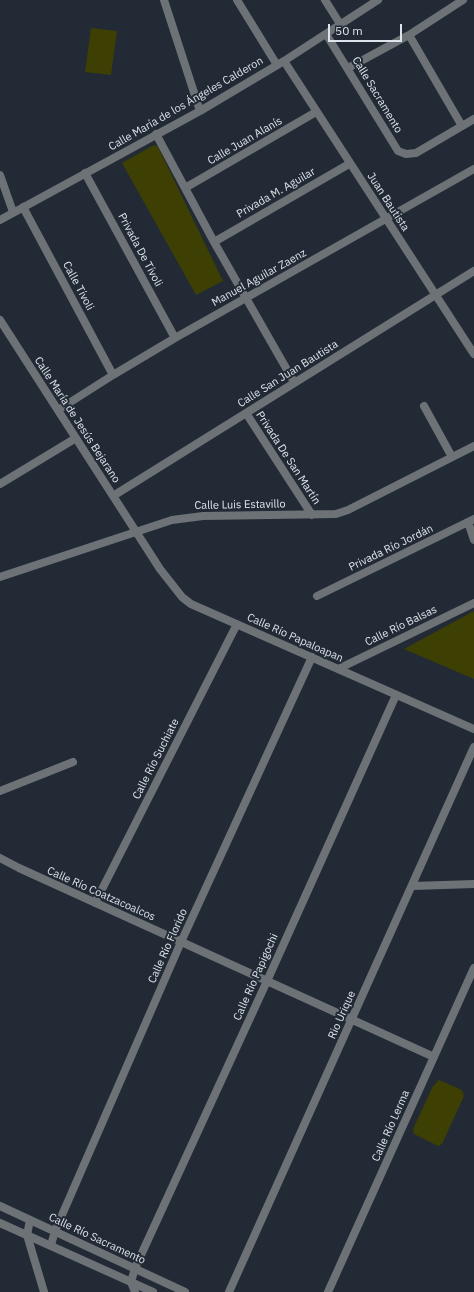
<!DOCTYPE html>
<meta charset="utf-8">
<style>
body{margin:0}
#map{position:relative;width:474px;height:1292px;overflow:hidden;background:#222b35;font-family:"IBM Plex Sans",sans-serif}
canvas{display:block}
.scale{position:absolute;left:328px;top:24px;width:74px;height:18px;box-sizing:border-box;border:2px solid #dee4eb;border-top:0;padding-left:5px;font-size:12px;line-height:14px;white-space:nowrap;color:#dee4eb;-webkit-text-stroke:3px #222b35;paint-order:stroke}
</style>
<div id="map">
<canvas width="474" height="1292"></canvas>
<div class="scale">50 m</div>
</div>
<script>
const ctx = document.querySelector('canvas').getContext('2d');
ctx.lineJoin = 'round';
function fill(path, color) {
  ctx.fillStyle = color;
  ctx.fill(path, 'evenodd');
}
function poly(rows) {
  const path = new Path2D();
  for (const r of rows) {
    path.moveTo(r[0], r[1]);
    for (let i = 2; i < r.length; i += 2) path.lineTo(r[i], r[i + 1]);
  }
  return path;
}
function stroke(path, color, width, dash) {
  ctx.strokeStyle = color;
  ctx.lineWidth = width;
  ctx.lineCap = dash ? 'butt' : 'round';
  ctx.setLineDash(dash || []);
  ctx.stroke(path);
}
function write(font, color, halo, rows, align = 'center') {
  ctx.font = font + ' "IBM Plex Sans",sans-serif';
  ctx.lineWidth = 4;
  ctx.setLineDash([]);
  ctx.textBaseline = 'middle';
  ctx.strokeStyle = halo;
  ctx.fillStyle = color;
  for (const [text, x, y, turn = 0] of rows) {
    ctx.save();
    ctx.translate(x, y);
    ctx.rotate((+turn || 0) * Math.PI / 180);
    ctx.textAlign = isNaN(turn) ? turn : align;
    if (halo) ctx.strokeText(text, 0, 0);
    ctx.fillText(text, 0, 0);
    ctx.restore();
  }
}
const green = poly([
 [91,28,117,31,111,75,85,72],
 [154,145,158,147,223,281,196,295,122,163],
 [474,611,474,679,404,649],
 [439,1080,462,1090,464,1096,442,1144,438,1146,414,1134,413,1129,433,1086]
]);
const minor = poly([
 [164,0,200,111],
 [237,0,277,65],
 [325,0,340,24],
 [326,34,398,151,406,154,416,153,474,119],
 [409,35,462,126],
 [284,61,474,354],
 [348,68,409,35,463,0],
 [156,134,214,242,294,382],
 [85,173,175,338],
 [0,175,13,212],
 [185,188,316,112],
 [23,207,113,375],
 [0,220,200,111,284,61,378,0],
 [214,242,349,164],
 [0,320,160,569,182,597,191,604,474,729],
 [424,406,452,457],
 [58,410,113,375,175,338,474,169],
 [246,413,312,515],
 [0,484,76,438],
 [113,496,474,271],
 [468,522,474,540],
 [0,577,172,520,203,516,336,514,348,510,474,446],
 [317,596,474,519],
 [338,669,474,603],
 [0,791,73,762],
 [0,858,19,868,434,1057],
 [413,886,474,884],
 [95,903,237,624],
 [30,1220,27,1235,44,1292],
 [51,1245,55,1231,181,942,312,657],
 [135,1292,131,1282,135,1268,267,981,396,695],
 [229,1292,474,747],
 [328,1292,474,968]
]);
const tertiary = poly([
 [0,1206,185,1292],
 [0,1223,153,1292]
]);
const streetNames = [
 ["Calle Sacramento",377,95,59],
 ["Calle María de los Ángeles Calderon",186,104,-30],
 ["Calle Juan Alanís",245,141,-30],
 ["Privada M. Aguilar",276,193,-30],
 ["Juan Bautista",388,202,57],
 ["Privada De Tívoli",140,250,62],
 ["Manuel Aguilar Zaenz",259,278,-29],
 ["Calle Tívoli",78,286,62],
 ["Calle San Juan Bautista",288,374,-32],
 ["Calle María de Jesús Bejarano",77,420,57],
 ["Privada De San Martín",288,458,57],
 ["Calle Luis Estavillo",240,505,-1],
 ["Privada Río Jordán",391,548,-26],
 ["Calle Río Balsas",401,626,-26],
 ["Calle Río Papaloapan",295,638,24],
 ["Calle Río Suchiate",156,759,-63],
 ["Calle Río Coatzacoalcos",101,894,24],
 ["Calle Río Florido",168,946,-66],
 ["Calle Río Papigochi",256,977,-66],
 ["Rio Urique",342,1015,-66],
 ["Calle Río Lerma",391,1126,-66],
 ["Calle Río Sacramento",97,1239,25]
];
fill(green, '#3e3f02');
stroke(minor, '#6d7277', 8);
stroke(tertiary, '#6d7277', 8);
write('11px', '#dee4eb', '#222b35', streetNames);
</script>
